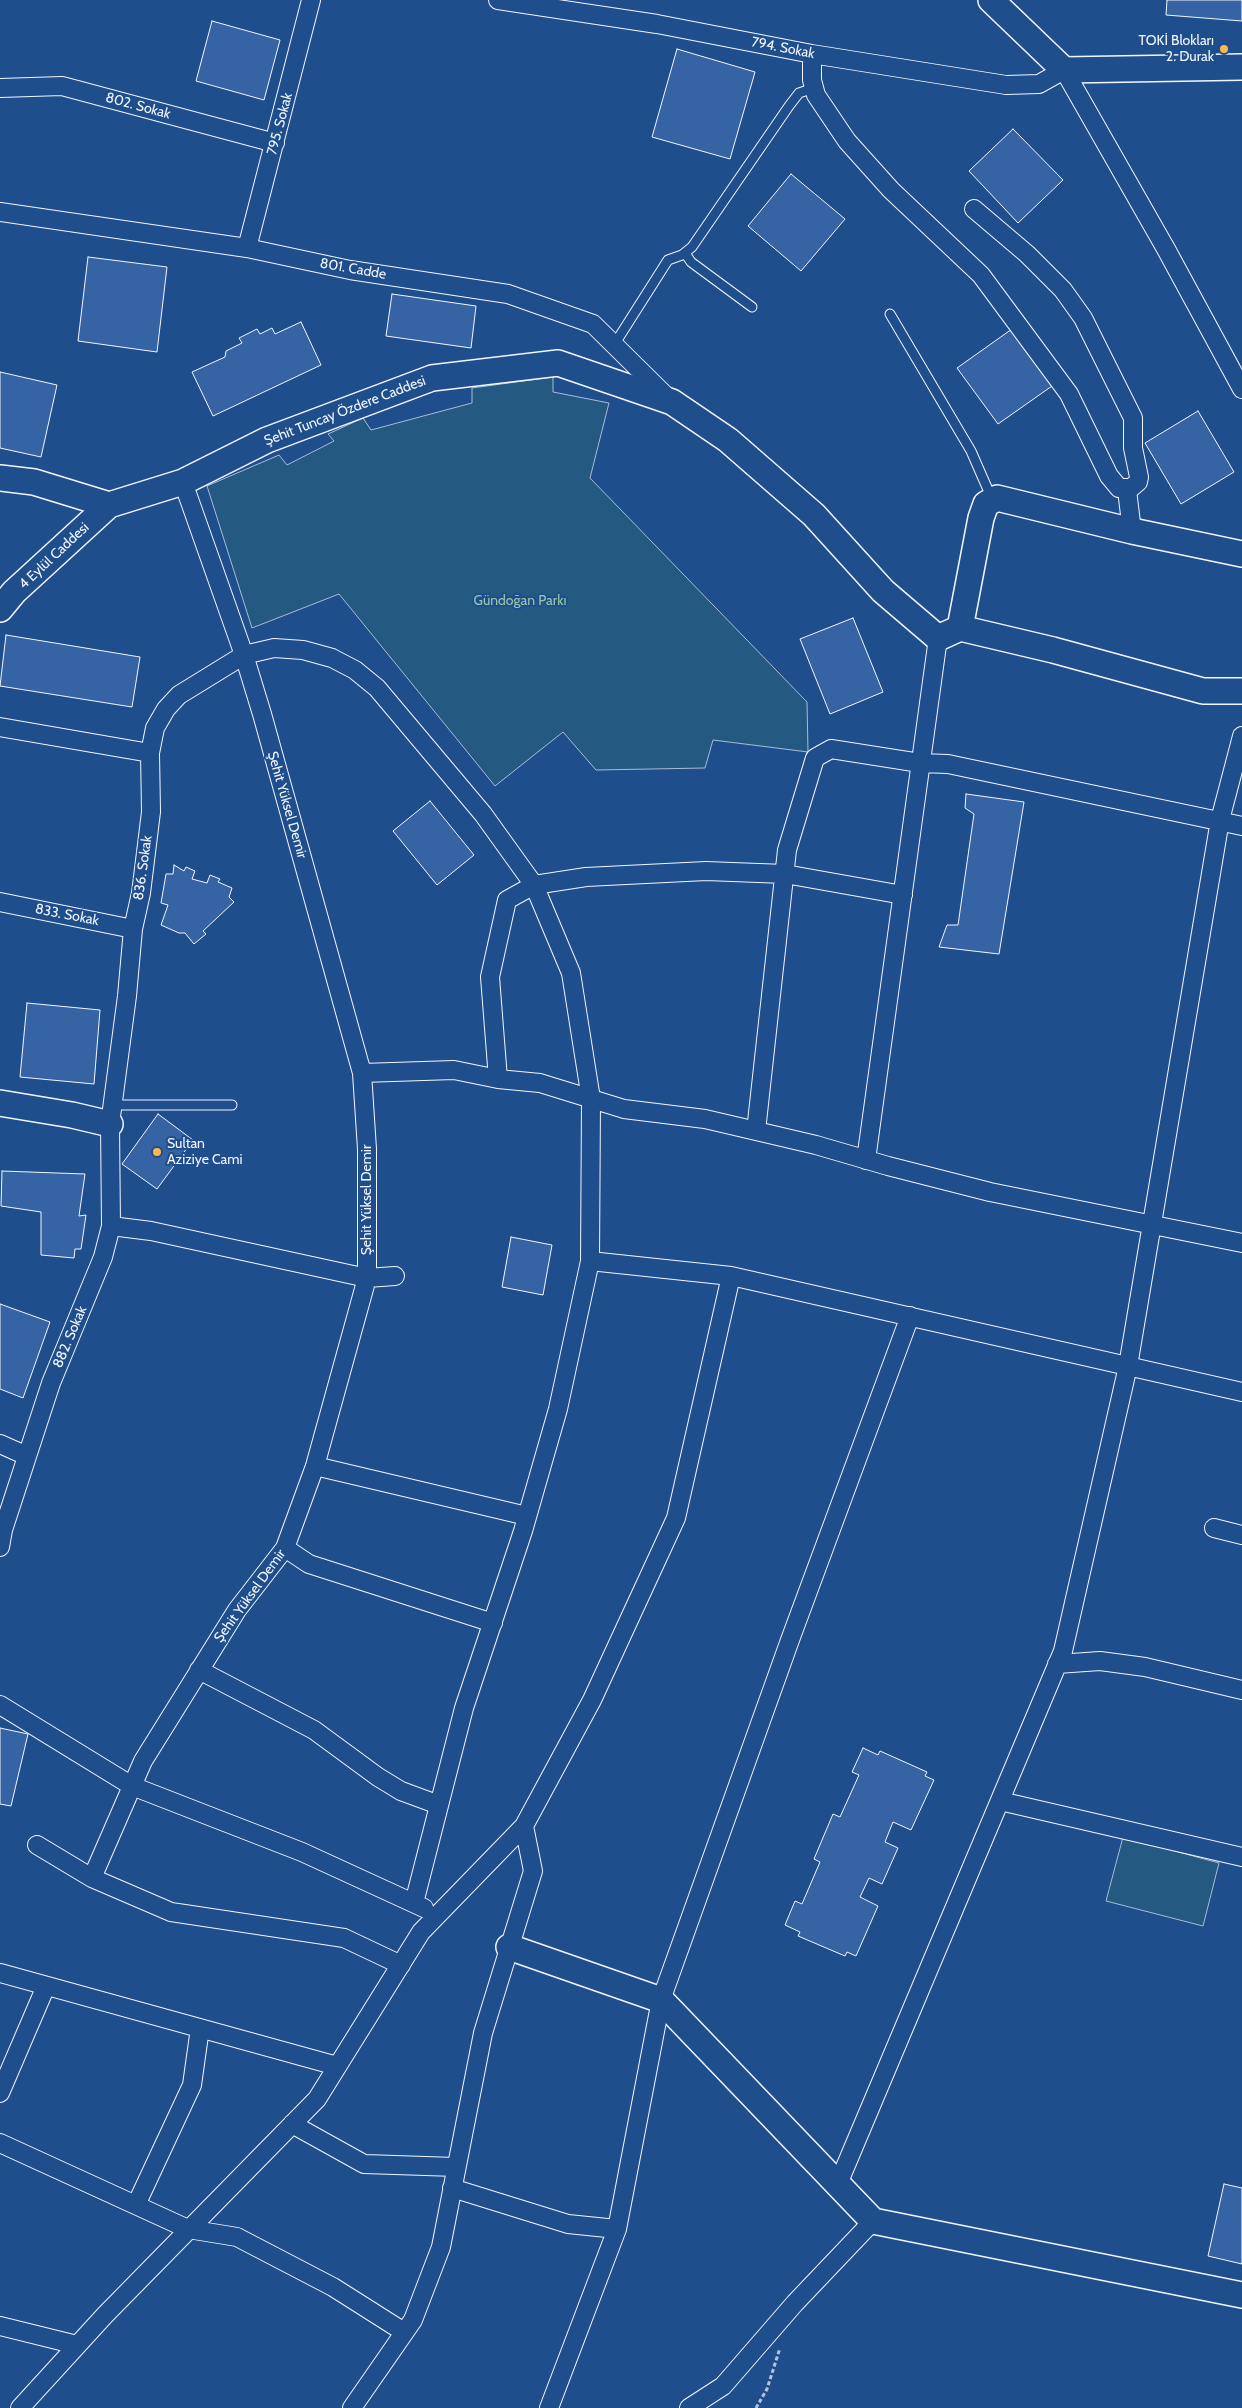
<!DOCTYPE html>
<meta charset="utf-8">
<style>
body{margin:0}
canvas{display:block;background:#1f4e8c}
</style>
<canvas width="1242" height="2408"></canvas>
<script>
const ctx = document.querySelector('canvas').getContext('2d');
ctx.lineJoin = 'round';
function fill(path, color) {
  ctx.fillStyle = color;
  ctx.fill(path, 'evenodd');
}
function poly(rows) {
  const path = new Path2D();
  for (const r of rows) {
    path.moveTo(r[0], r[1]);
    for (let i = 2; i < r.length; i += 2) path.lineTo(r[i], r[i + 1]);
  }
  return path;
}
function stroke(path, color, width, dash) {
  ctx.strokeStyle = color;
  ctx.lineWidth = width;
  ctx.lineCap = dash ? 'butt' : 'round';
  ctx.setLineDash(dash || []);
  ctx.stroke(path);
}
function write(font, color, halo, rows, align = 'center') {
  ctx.font = font + ' Cabin,sans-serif';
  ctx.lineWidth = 4;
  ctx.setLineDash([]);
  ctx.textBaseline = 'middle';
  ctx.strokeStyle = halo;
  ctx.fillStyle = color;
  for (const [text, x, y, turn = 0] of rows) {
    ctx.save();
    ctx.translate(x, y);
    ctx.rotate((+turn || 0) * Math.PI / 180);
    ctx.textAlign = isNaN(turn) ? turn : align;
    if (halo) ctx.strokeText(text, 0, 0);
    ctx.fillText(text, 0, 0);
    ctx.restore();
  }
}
const green = poly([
 [553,377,553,392,609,403,590,478,807,702,808,752,713,740,705,768,596,770,563,732,495,786,339,594,252,628,207,486,279,455,287,465,334,441,328,434,363,418,371,430,472,403,472,388,553,377],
 [1123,1837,1219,1863,1203,1926,1106,1901,1123,1837]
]);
const building = poly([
 [1167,0,1242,0,1242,21,1166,15,1167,0],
 [212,21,280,40,264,100,196,81,212,21],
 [677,49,755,72,730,159,652,137,677,49],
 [1013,129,1063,180,1018,223,969,171,1013,129],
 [791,174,845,219,801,271,748,226,791,174],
 [88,257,167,267,157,352,78,341,88,257],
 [392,294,476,306,471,348,386,336,392,294],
 [301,322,321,365,213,416,192,372,225,357,226,351,242,343,239,338,257,329,260,334,272,328,275,334,301,322],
 [1012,329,1052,386,998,424,957,368,1012,329],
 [0,372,57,385,41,457,0,448,0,372],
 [1198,411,1234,472,1181,504,1145,443,1198,411],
 [853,618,883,692,830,714,800,639,853,618],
 [6,635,140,657,132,707,0,686,6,635],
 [966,794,1024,802,999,954,939,947,947,925,958,925,974,814,965,808,966,794],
 [430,801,474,855,437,885,393,831,430,801],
 [174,865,184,871,186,867,195,871,192,879,207,883,210,875,220,879,218,882,232,888,229,897,234,902,203,931,206,934,194,944,185,933,179,933,161,925,168,905,161,903,166,874,173,874,174,865],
 [27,1003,100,1010,94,1084,20,1077,27,1003],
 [158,1114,193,1140,157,1189,122,1164,158,1114],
 [2,1171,85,1174,79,1216,86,1215,81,1249,75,1249,74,1258,41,1255,41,1212,1,1206,2,1171],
 [511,1237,552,1245,543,1295,502,1287,511,1237],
 [0,1304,50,1322,23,1398,0,1389,0,1304],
 [0,1728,28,1734,11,1806,0,1804,0,1728],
 [863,1748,878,1755,880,1751,927,1772,925,1776,934,1780,911,1830,893,1822,885,1842,898,1848,882,1884,869,1878,860,1897,878,1906,856,1956,847,1952,845,1956,798,1936,800,1932,785,1925,795,1901,802,1904,820,1862,814,1859,833,1814,840,1817,859,1775,852,1772,863,1748],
 [1224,2184,1242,2188,1242,2264,1208,2256,1224,2184]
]);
const path = poly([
 [756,2408,767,2389,780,2348]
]);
const lane = poly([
 [685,253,691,262,752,307],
 [890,314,971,451,992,499],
 [614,345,668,260,682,255,692,247,789,106,799,93,814,88],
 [112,1105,232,1105]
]);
const street = poly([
 [498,0,657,24,812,54,1006,85,1039,84,1064,70,1166,249,1242,389],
 [812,54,812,80,816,95,847,141,891,190,981,275,1069,394,1109,476,1119,488,1131,488,1138,482,1139,477,1133,448,1133,418,1083,318,1063,290,1027,254,974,209],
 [0,88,62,86,275,143],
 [0,212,247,248,350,270,508,294,593,324,668,398],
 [247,248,311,0],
 [1127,490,1132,531],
 [0,727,150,753],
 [0,902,133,929],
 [362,1073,454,1070,498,1079,540,1083,624,1109,705,1119,816,1145,888,1166,990,1192,1242,1243],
 [498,1079,490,977,507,900,534,885,586,877,706,871,785,874,903,895],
 [756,1131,787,850,815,758,831,749,920,763,948,764,1242,826],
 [866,1160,938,638],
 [111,1226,151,1231,367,1278,395,1276],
 [590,1261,731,1276,1242,1392],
 [0,1444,27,1456],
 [315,1466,527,1516],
 [1214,1528,1242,1535],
 [0,1547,3,1530,51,1383,103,1257,111,1226,110,1124,127,996,133,929,141,893,151,812,150,753,155,728,166,709,179,695,244,655,274,648,303,650,332,658,355,670,377,688,483,814,534,885,571,973,591,1099,590,1261,558,1409,523,1531,464,1708,414,1903],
 [285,1548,309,1564,493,1623],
 [1057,1664,1100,1661,1145,1667,1242,1690],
 [199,1670,314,1730,378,1777,401,1791,439,1805],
 [0,1705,132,1786,302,1852,424,1908],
 [1000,1801,1242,1857],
 [37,1845,92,1878,171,1912,344,1938,401,1965],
 [92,1878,143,1761,237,1610,285,1548,315,1466,367,1278,367,1149,362,1073,262,714,244,655,183,482],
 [0,1973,337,2066],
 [0,2093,46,1986],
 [292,2124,364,2164,456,2167],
 [0,2143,188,2229,237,2237,333,2287,404,2332],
 [838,2184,1063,1651,1128,1366,1220,820,1242,736],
 [452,2188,568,2224,617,2229],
 [136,2205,192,2085,200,2028],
 [0,2326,77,2345],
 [20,2408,105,2315,317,2099,421,1932,524,1826,592,1700,676,1518,731,1276],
 [352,2408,413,2320,441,2247,483,2033,533,1871,524,1826],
 [549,2408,617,2229,661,2000,790,1640,910,1316],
 [689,2408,723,2386,795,2303,873,2221]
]);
const secondary = poly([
 [991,0,1064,70,1242,67],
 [0,478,34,482,109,505,183,482,267,440,432,378,558,363,672,402,728,440,814,515,883,591,938,638,960,628,1053,650,1203,691,1242,691],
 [0,609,14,592,109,505],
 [960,628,981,518,986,504,997,498,1132,531,1242,554],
 [0,1103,72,1115,110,1124],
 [509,1947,661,2000,873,2221,1242,2295]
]);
const markers = [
 [1224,49,5,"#ffb74d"],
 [157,1152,5,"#ffb74d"]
];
const poiNames = [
 ["TOKİ Blokları",1214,41],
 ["2. Durak",1214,57],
 ["Sultan",167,1144,"left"],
 ["Aziziye Cami",167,1160,"left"]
];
const streetNames = [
 ["794. Sokak",783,48,11],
 ["802. Sokak",138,106,15],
 ["795. Sokak",280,124,-75],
 ["801. Cadde",353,269,10],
 ["Şehit Tuncay Özdere Caddesi",345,411,-21],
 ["4 Eylül Caddesi",54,556,-43],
 ["Şehit Yüksel Demir",287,805,74],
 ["836. Sokak",143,868,-82],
 ["833. Sokak",67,915,11],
 ["Şehit Yüksel Demir",367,1200,-90],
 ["882. Sokak",70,1337,-67],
 ["Şehit Yüksel Demir",250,1596,-54]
];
const parkNames = [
 ["Gündoğan Parkı",520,601]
];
fill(green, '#245a82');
stroke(green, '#a8bbd7', 1);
fill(building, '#3563a3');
stroke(building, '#f2f6ff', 1);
stroke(lane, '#f2f6ff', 11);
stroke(street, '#f2f6ff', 20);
stroke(secondary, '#f2f6ff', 28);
stroke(path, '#b3c4dc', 3, [4, 2.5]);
stroke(lane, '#1f4e8c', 9);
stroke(street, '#1f4e8c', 18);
stroke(secondary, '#1f4e8c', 25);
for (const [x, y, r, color] of markers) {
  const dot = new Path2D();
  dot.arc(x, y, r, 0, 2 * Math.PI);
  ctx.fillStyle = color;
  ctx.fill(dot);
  stroke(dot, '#1f4e8c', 2);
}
write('14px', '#f2f6ff', '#1f4e8c', poiNames, 'right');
write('14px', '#f2f6ff', '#1f4e8c', streetNames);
write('14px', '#97c8a6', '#1f4e8c', parkNames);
</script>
